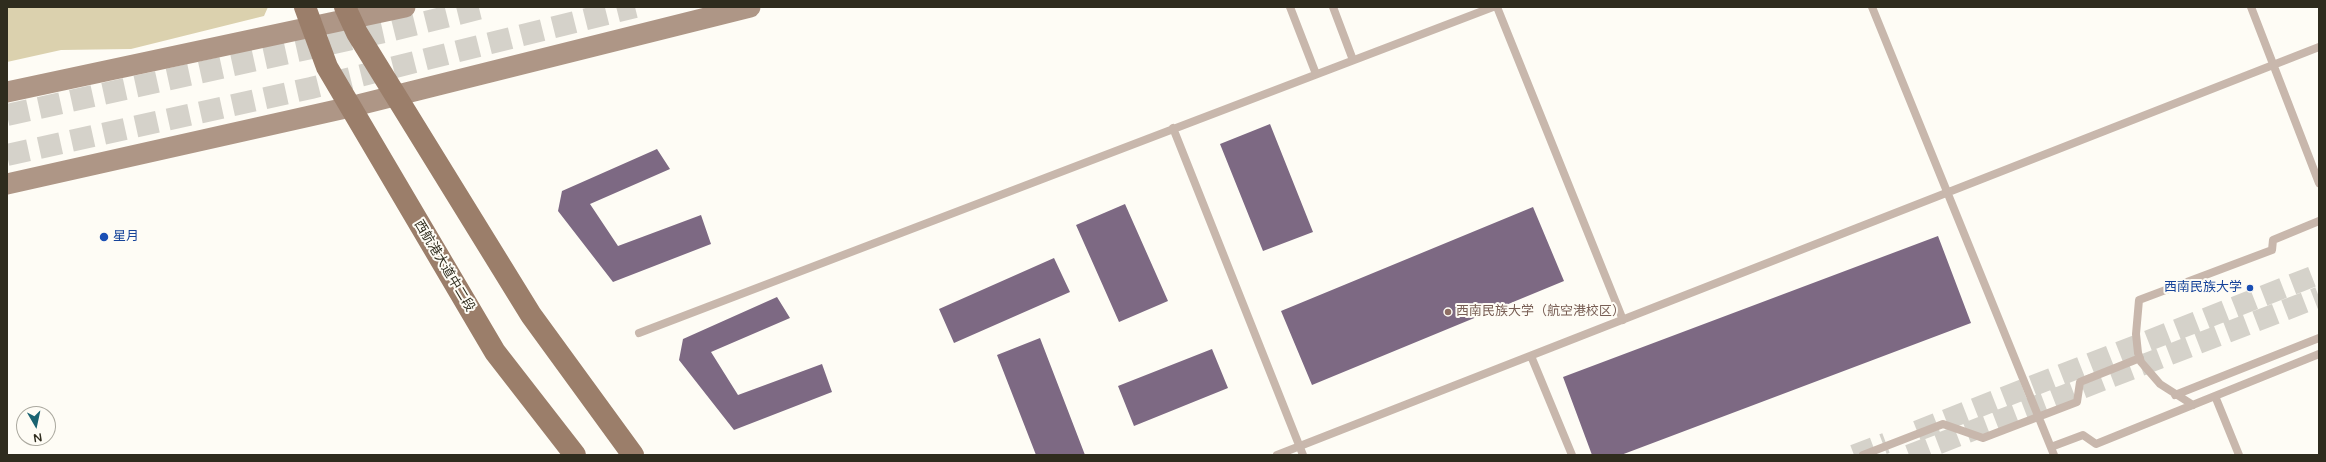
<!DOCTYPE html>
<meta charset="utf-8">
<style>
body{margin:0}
#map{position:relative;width:2326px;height:462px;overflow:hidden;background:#fefcf5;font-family:"Varela Round",sans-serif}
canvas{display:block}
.frame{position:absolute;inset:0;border:8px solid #2f2c1e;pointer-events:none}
.north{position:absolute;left:16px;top:406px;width:40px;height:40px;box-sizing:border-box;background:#fefcf5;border:1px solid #aba99f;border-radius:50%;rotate:171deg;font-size:11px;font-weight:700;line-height:16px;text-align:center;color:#2f2c1e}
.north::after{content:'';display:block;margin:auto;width:14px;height:18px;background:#1a6371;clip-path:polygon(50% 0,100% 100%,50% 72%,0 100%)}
</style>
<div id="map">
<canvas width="2326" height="462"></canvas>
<div class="frame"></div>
<div class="north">N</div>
</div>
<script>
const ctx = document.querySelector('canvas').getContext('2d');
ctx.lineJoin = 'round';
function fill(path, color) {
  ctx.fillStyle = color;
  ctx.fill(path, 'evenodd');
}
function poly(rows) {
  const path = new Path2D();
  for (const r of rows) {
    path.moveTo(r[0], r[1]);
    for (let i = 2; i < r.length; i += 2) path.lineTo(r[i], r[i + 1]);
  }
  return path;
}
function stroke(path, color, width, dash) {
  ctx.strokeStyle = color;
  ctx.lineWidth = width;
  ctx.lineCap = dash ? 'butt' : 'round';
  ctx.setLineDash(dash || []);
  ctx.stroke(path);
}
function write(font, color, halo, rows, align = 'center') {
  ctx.font = font + ' "Varela Round","Noto Sans SC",sans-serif';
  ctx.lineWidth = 4;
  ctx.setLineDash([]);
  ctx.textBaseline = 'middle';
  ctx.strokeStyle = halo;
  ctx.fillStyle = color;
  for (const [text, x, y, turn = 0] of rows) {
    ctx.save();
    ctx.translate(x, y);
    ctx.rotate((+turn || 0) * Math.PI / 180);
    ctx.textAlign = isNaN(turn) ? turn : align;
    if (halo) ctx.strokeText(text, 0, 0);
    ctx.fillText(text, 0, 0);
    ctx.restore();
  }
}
const green = poly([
 [7,7,268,7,264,16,131,49,61,50,7,62]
]);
const building = poly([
 [1270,124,1313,232,1263,251,1220,144],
 [657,149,670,169,590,204,618,246,701,215,711,244,613,282,558,211,562,191],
 [1125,204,1168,301,1119,322,1076,225],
 [1533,207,1564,281,1312,385,1281,311],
 [1938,236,1971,323,1621,455,1592,455,1563,377],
 [1054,258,1070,292,954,343,939,309],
 [777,297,790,318,711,352,738,395,822,364,832,392,734,430,679,360,683,339],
 [1040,338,1085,455,1036,455,997,355],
 [1212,349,1228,388,1134,426,1118,386]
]);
const secondaryTunnel = poly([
 [1917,431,2319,274],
 [1854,455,1886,443],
 [1909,455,2319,297]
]);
const primaryTunnel = poly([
 [7,115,393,30,486,7],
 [7,155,311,88,635,7]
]);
const lane = poly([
 [1290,7,1316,74],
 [1333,7,1353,60],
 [1497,7,1623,320],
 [1872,7,2054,455],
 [2251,7,2319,183],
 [1173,128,1303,455],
 [639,333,1493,7],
 [1531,356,1572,455],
 [2175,395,2319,338],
 [2215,396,2239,455],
 [2193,405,2160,384,2141,362,2138,353,2136,334,2139,300,2272,250,2273,240,2319,221],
 [2051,447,2083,435,2096,444,2319,354],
 [1277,455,2319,47],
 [1863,455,1943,424,1983,438,2077,402,2080,382,2140,358]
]);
const secondary = poly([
 [7,92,405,7],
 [7,184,350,107,750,7]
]);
const primary = poly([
 [305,7,327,67,495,352,575,455],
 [345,7,357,33,531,315,633,455]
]);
const markers = [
 [104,237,5,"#1a4fb4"],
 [2250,288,4,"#1a4fb4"],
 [1448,312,4,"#8d6e63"]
];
const transitNames = [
 ["星月",113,237],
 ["西南民族大学",2242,288,"right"]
];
const streetNames = [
 ["西航港大道中二段",444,266,59]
];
const educationNames = [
 ["西南民族大学（航空港校区）",1456,312]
];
fill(green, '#dbd1ae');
fill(building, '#7d6983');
stroke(secondaryTunnel, '#d5d2ca', 21, [21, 10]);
stroke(primaryTunnel, '#d5d2ca', 22, [22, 11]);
stroke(lane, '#c8b7ac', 8);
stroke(secondary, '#ae9686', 21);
stroke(primary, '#9b7e6a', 22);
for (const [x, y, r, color] of markers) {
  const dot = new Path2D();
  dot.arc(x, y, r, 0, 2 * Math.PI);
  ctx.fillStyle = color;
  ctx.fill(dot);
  stroke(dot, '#fefcf5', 1.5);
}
write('13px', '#164399', '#fefcf5', transitNames, 'left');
write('13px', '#2f2c1e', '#fefcf5', streetNames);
write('13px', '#785e54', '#fefcf5', educationNames, 'left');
</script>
